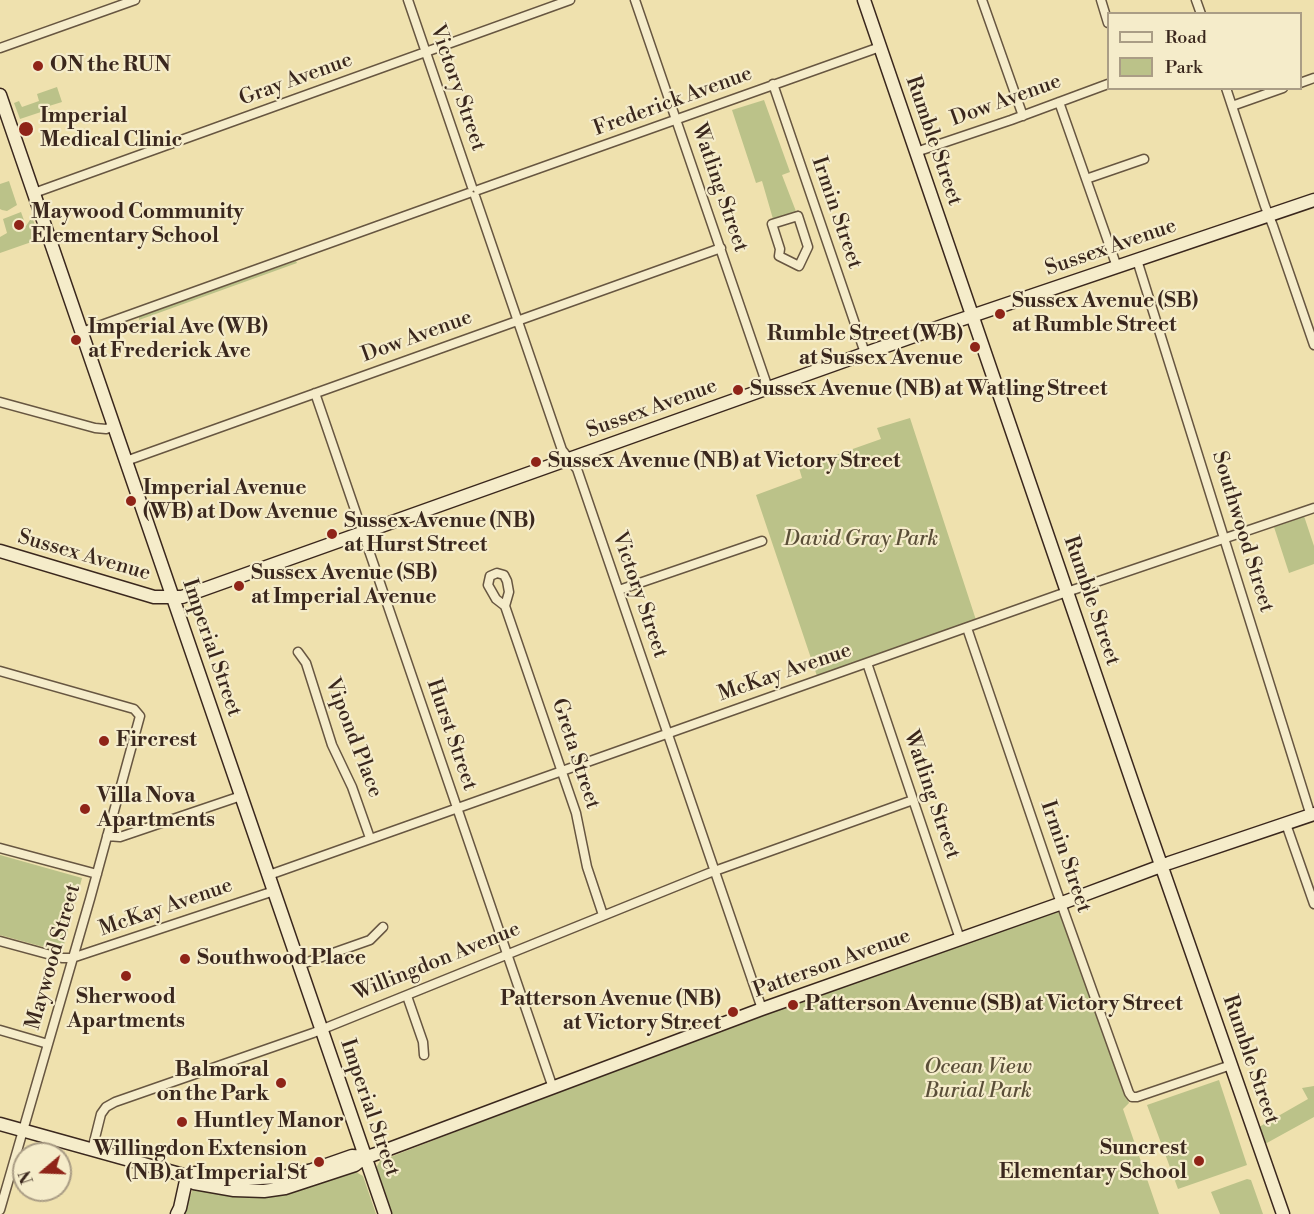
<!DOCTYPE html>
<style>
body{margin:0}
#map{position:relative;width:1314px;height:1214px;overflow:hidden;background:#efe1ae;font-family:"Libre Bodoni",serif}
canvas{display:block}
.legend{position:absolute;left:1107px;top:12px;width:195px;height:78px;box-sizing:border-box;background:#f5ecca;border:2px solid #aa9d85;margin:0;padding:8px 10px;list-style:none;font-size:18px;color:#3a271d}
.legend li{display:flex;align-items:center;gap:12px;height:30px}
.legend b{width:30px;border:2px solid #aa9d85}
.north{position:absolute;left:12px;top:1142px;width:60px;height:60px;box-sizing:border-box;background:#f5ecca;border:2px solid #aa9d85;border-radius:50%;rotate:251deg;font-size:16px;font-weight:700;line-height:24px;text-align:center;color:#3a271d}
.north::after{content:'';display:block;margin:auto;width:21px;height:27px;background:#8f2418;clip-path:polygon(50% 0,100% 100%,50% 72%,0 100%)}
</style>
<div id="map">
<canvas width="1314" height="1214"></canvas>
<ul class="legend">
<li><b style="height:8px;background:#f5ecca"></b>Road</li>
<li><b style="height:16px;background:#bbc289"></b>Park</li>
</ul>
<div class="north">N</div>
</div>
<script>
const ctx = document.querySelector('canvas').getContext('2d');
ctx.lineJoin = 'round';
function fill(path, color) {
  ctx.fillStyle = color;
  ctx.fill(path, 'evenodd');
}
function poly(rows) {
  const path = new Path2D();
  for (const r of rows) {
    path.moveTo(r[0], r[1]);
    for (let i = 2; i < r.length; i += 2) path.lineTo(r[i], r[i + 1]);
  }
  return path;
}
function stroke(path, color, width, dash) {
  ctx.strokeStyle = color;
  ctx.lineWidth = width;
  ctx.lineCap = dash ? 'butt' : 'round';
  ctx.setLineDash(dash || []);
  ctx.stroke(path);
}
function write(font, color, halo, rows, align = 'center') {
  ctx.font = font + ' "Libre Bodoni",serif';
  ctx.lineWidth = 4.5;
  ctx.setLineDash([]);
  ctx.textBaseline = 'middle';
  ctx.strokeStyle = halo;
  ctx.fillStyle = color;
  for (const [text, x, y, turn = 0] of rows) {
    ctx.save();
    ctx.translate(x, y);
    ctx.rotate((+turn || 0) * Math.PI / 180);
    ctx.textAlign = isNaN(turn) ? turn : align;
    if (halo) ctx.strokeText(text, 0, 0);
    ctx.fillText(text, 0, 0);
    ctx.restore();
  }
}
const green = poly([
 [57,87,62,102,49,106,50,109,20,119,14,103,19,101,22,107,39,101,37,94],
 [764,100,790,172,782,175,797,214,776,221,773,219,762,181,756,183,732,110],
 [9,181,17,205,7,211,2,210,0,209,0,184],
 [21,212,26,226,32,217,40,239,0,253,0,237,7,233,3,219],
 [296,261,297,263,139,320,139,316],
 [910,418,976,620,817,676,756,495,802,478,799,468,881,439,877,428],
 [1304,516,1314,546,1314,564,1289,573,1274,527],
 [0,855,82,878,62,952,0,935],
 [1056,910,1061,912,1064,918,1129,1103,1123,1109,1159,1214,392,1214,376,1168,380,1161,709,1034],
 [1219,1080,1247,1165,1178,1189,1147,1105],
 [1314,1086,1314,1117,1265,1144,1259,1127,1308,1099,1302,1088],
 [356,1172,363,1176,376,1214,183,1214,193,1189,291,1192],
 [1247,1179,1251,1180,1263,1214,1220,1214,1211,1192]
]);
const street = poly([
 [408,0,472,187],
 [635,0,768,388],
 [982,0,1023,116],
 [1101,0,1108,23],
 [1196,0,1201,14],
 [0,48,135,0],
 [1300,83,1314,78],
 [773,84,865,353],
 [1226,88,1265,206,1273,226,1314,345],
 [1059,102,1117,267],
 [1232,106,1283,88],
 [916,152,1011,120,1108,84],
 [1086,179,1144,159],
 [478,190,880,47],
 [34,193,570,0],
 [475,196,562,450,577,469,762,1009],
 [798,216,808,247,799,266,779,256,780,249,772,224,798,216],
 [1137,260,1311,816],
 [82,332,469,193],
 [315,393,553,1088],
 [0,402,95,428,106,429,114,426],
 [126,461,721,248],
 [619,590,762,541],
 [505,606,496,599,488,585,490,576,497,573,504,575,507,581,509,592,505,606,576,813,587,867,603,915],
 [967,628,1057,892,1129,1093,1132,1097,1137,1097,1231,1065],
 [298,652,306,663,332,745,352,787,370,838],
 [867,663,960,939],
 [0,671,134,709,140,716,90,899,0,1210],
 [1286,824,1314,904],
 [107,836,120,837,241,796],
 [0,848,97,874],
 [269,875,1058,595,1314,508],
 [0,941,62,958,72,958,274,891],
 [299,965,370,940,383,927],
 [407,996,423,1042,424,1055],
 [0,1030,48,1044],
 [92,1150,101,1114,106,1107,115,1102,313,1033,709,873,913,800]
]);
const secondary = poly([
 [864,0,1137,796,1283,1214],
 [0,95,385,1214],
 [0,551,154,597,182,597,945,325,1314,200],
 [0,1124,187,1176,194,1183,234,1190,264,1191,285,1188,355,1165,365,1157],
 [187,1176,195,1173,236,1179,283,1177,312,1170,352,1156,365,1157,373,1155,762,1009,1062,903,1169,863,1314,814],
 [177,1214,180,1208,187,1176]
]);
const markers = [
 [38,66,6,"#8f2418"],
 [26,129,8,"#8f2418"],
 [19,225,6,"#8f2418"],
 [1000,314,6,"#8f2418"],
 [76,340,6,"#8f2418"],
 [975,347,6,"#8f2418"],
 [738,390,6,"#8f2418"],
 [536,462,6,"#8f2418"],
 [131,501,6,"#8f2418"],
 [332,534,6,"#8f2418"],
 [239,586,6,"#8f2418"],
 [104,741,6,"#8f2418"],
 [85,809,6,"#8f2418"],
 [185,959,6,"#8f2418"],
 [126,976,6,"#8f2418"],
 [793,1005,6,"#8f2418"],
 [733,1012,6,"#8f2418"],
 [281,1083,6,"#8f2418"],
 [182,1122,6,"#8f2418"],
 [1199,1161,6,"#8f2418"],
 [319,1162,6,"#8f2418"]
];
const poiNames = [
 ["ON the RUN",50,66],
 ["Imperial",40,117],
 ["Medical Clinic",40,141],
 ["Maywood Community",31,213],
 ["Elementary School",31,237],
 ["Sussex Avenue (SB)",1012,302],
 ["at Rumble Street",1012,326],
 ["Imperial Ave (WB)",88,328],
 ["at Frederick Ave",88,352],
 ["Rumble Street (WB)",963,335,"right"],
 ["at Sussex Avenue",963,359,"right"],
 ["Sussex Avenue (NB) at Watling Street",750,390],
 ["Sussex Avenue (NB) at Victory Street",548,462],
 ["Imperial Avenue",143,489],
 ["(WB) at Dow Avenue",143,513],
 ["Sussex Avenue (NB)",344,522],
 ["at Hurst Street",344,546],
 ["Sussex Avenue (SB)",251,574],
 ["at Imperial Avenue",251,598],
 ["Fircrest",116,741],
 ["Villa Nova",97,797],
 ["Apartments",97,821],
 ["Southwood Place",197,959],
 ["Sherwood",126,998,"center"],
 ["Apartments",126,1022,"center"],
 ["Patterson Avenue (NB)",721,1000,"right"],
 ["at Victory Street",721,1024,"right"],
 ["Patterson Avenue (SB) at Victory Street",805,1005],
 ["Balmoral",269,1071,"right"],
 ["on the Park",269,1095,"right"],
 ["Huntley Manor",194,1122],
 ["Suncrest",1187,1149,"right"],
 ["Elementary School",1187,1173,"right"],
 ["Willingdon Extension",307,1150,"right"],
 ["(NB) at Imperial St",307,1174,"right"]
];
const streetNames = [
 ["Gray Avenue",296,80,-20],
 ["Victory Street",457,88,71],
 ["Dow Avenue",1006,101,-20],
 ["Frederick Avenue",673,102,-20],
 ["Rumble Street",933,141,71],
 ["Watling Street",719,188,71],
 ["Irmin Street",836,213,71],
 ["Sussex Avenue",1111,248,-19],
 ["Dow Avenue",417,337,-20],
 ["Sussex Avenue",652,409,-20],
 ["Southwood Street",1242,532,73],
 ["Sussex Avenue",84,556,16],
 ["Victory Street",639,595,71],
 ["Rumble Street",1091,601,71],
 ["Imperial Street",211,648,71],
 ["McKay Avenue",785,673,-19],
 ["Hurst Street",451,735,71],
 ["Vipond Place",353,738,69],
 ["Greta Street",575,754,72],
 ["Watling Street",931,795,71],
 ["Irmin Street",1065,857,71],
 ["McKay Avenue",166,908,-19],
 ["Maywood Street",54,957,-74],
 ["Willingdon Avenue",437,962,-22],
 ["Patterson Avenue",832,964,-20],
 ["Rumble Street",1250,1060,71],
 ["Imperial Street",369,1108,71]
];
const parkNames = [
 ["David Gray Park",861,540],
 ["Ocean View",978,1068],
 ["Burial Park",978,1092]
];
fill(green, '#bbc289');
stroke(street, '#675641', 11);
stroke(secondary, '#3a271d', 15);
stroke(street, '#f5ecca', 8);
stroke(secondary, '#f5ecca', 12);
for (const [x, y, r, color] of markers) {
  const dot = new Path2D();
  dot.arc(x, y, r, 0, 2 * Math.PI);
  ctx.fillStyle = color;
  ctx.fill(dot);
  stroke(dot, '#f5ecca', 2);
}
write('bold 21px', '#3a271d', '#f5ecca', poiNames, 'left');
write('21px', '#3a271d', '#f5ecca', streetNames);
write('italic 21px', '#5a4e38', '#f5ecca', parkNames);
</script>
